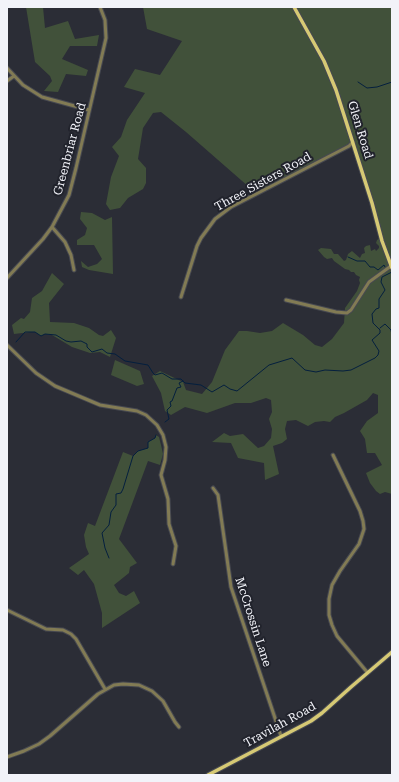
<!DOCTYPE html>
<style>
body{margin:0}
#map{position:relative;width:399px;height:782px;overflow:hidden;background:#2b2d36;font-family:"Roboto Serif",serif}
canvas{display:block}
.frame{position:absolute;inset:0;border:8px solid #f2f3f9;pointer-events:none}
</style>
<div id="map">
<canvas width="399" height="782"></canvas>
<div class="frame"></div>
</div>
<script>
const ctx = document.querySelector('canvas').getContext('2d');
ctx.lineJoin = 'round';
function fill(path, color) {
  ctx.fillStyle = color;
  ctx.fill(path, 'evenodd');
}
function poly(rows) {
  const path = new Path2D();
  for (const r of rows) {
    path.moveTo(r[0], r[1]);
    for (let i = 2; i < r.length; i += 2) path.lineTo(r[i], r[i + 1]);
  }
  return path;
}
function stroke(path, color, width, dash) {
  ctx.strokeStyle = color;
  ctx.lineWidth = width;
  ctx.lineCap = dash ? 'butt' : 'round';
  ctx.setLineDash(dash || []);
  ctx.stroke(path);
}
function write(font, color, halo, rows, align = 'center') {
  ctx.font = font + ' "Roboto Serif",serif';
  ctx.lineWidth = 4;
  ctx.setLineDash([]);
  ctx.textBaseline = 'middle';
  ctx.strokeStyle = halo;
  ctx.fillStyle = color;
  for (const [text, x, y, turn = 0] of rows) {
    ctx.save();
    ctx.translate(x, y);
    ctx.rotate((+turn || 0) * Math.PI / 180);
    ctx.textAlign = isNaN(turn) ? turn : align;
    if (halo) ctx.strokeText(text, 0, 0);
    ctx.fillText(text, 0, 0);
    ctx.restore();
  }
}
const green = poly([
 [26,7,43,7,45,28,68,21,75,39,99,35,97,46,70,46,62,59,88,70,86,76,66,74,58,92,44,91,52,81,50,76,35,62],
 [143,7,392,7,392,494,385,492,380,494,376,491,370,483,366,473,382,465,375,453,367,453,365,439,360,431,367,421,378,413,378,395,373,393,367,400,344,413,335,417,330,422,324,421,315,422,308,426,296,420,287,421,285,429,287,439,282,443,273,446,279,474,265,480,264,463,238,458,231,443,212,442,224,433,230,436,243,434,258,448,264,446,271,438,272,429,269,419,272,412,271,400,266,398,251,403,235,403,207,413,185,407,171,415,165,411,161,393,152,376,160,371,183,382,186,390,202,394,212,382,225,350,239,331,247,331,260,333,272,331,283,323,303,335,315,345,322,347,332,339,344,323,345,308,357,291,360,283,359,280,360,277,356,275,354,272,351,272,349,270,345,269,334,261,332,258,327,259,324,257,318,250,321,248,331,249,334,254,338,254,344,261,346,260,348,254,352,251,360,258,362,254,365,253,364,248,366,246,370,245,371,251,375,249,376,251,379,248,379,246,376,243,377,240,381,237,353,142,349,146,257,194,186,132,161,112,153,113,143,128,138,159,146,168,146,183,143,189,128,198,120,208,110,210,106,204,111,177,119,156,112,147,121,137,127,120,145,93,124,87,135,69,160,75,182,41,147,29],
 [81,212,92,213,105,220,112,217,113,274,89,270,82,267,81,261,88,267,97,264,102,259,94,245,77,245,77,240,85,235,87,228,80,219],
 [52,273,64,284,49,303,50,322,74,323,89,328,99,335,103,336,111,330,116,338,110,357,100,352,90,353,72,347,52,335,45,334,41,336,35,332,31,332,14,334,12,325,21,318,24,319,30,312,32,298,42,291],
 [115,360,140,371,144,384,137,386,111,375],
 [156,435,159,437,161,445,163,454,160,465,148,461,119,539,137,563,130,567,129,573,114,585,119,593,126,596,134,591,140,603,102,628,102,613,94,584,84,570,78,575,69,568,89,554,86,547,84,535,88,523,95,526,123,452,133,456,138,451,148,448,148,442,155,438]
]);
const stream = poly([
 [358,82,367,88,377,87,392,82],
 [348,257,357,261,365,261,370,267,374,267,378,270,384,265,385,267],
 [380,328,385,324,391,330,392,335],
 [16,342,25,332,35,332,41,336,45,334,56,335,66,341,71,342,81,341,87,344,87,347,92,352,102,349,107,353,115,354,125,361,148,365,153,373,155,375,162,373,172,379,181,379,185,383,201,385,212,392,224,385,230,389,237,391,269,365,292,358,305,370,316,372,325,370,343,371,351,370,375,358,378,355,379,351,372,340,380,333,380,330,373,323,372,314,376,309,379,308,379,299,385,290,381,282,382,277,392,272],
 [165,422,169,419,167,410,171,406,170,402,172,401,177,388,181,387,179,383,183,381],
 [109,558,105,548,102,533,109,525,111,512,116,505,116,494,121,493,123,489,133,456,138,451,148,448,148,442,155,438,156,435]
]);
const minor = poly([
 [7,68,23,85,42,97,89,110],
 [7,81,14,76],
 [52,227,65,242,71,255,74,270],
 [7,278,43,239,52,227,69,195,76,168,106,38,105,20,100,7],
 [181,297,197,246,201,238,215,219,231,207,349,146,353,142],
 [286,300,336,312,347,313,351,310,369,282,391,266],
 [7,345,36,373,55,386,100,405,137,411,146,415,157,425,163,435,166,447,165,460,161,475,168,499,169,524,176,546,173,564],
 [333,455,360,511,363,521,364,529,359,544,340,571,332,585,329,599,329,615,332,625,337,636,367,672],
 [213,488,218,495,231,587,281,736],
 [7,610,46,629,63,630,71,634,76,639,105,689],
 [7,757,24,751,39,744,50,736,98,694,114,685,123,684,139,685,152,691,163,701,175,722,179,727]
]);
const major = poly([
 [294,7,324,61,336,90,372,203,382,241,392,268],
 [208,775,311,721,322,713,351,687,392,652]
]);
const streetNames = [
 ["Glen Road",360,130,73],
 ["Greenbriar Road",70,149,-75],
 ["Three Sisters Road",263,182,-29],
 ["McCrossin Lane",253,622,72],
 ["Travilah Road",280,725,-29]
];
fill(green, '#41513a');
stroke(stream, '#041f3e', 1);
stroke(minor, '#474951', 5);
stroke(major, '#474951', 5.5);
stroke(minor, '#827b54', 3);
stroke(major, '#d6c974', 3.5);
write('12px', '#f2f3f9', '#21232c', streetNames);
</script>
